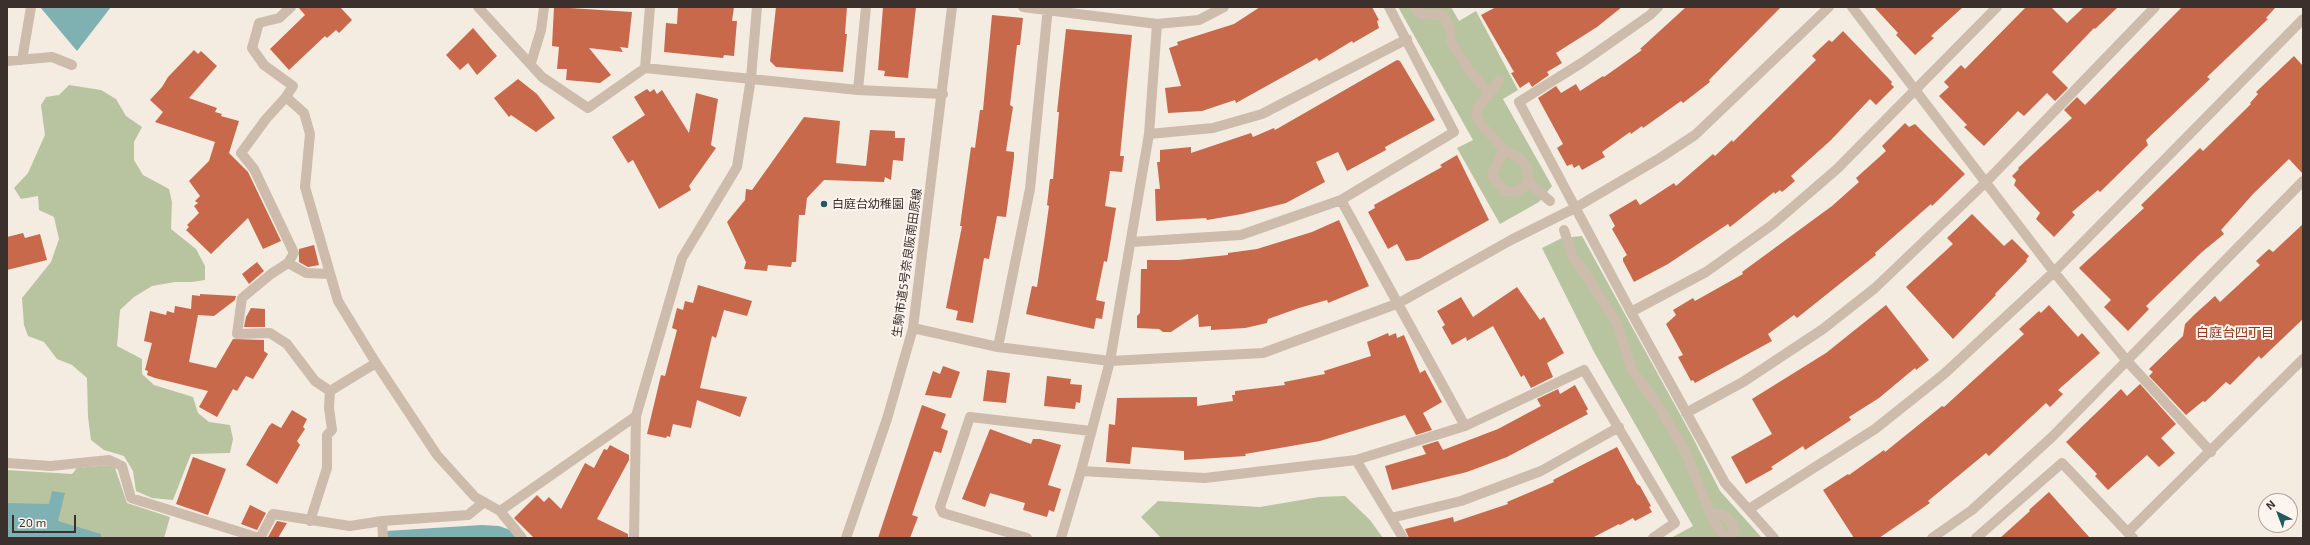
<!DOCTYPE html>
<meta charset="utf-8">
<style>
body{margin:0}
#map{position:relative;width:2310px;height:545px;overflow:hidden;background:#f4ebe1;font-family:"Exo 2",sans-serif}
canvas{display:block}
.frame{position:absolute;inset:0;border:8px solid #3b302b;pointer-events:none}
.north{position:absolute;left:2258px;top:493px;width:40px;height:40px;box-sizing:border-box;background:#fbf5ee;border:1px solid #aea6a0;border-radius:50%;rotate:318deg;font-size:11px;font-weight:700;line-height:16px;text-align:center;color:#3b302b}
.north::after{content:'';display:block;margin:auto;width:14px;height:18px;background:#1f5a5e;clip-path:polygon(50% 0,100% 100%,50% 72%,0 100%)}
.scale{position:absolute;left:12px;top:515px;width:64px;height:18px;box-sizing:border-box;border:2px solid #3b302b;border-top:0;padding-left:5px;font-size:12px;line-height:14px;white-space:nowrap;color:#3b302b;-webkit-text-stroke:3px #fbf5ee;paint-order:stroke}
</style>
<div id="map">
<canvas width="2310" height="545"></canvas>
<div class="frame"></div>
<div class="north">N</div>
<div class="scale">20 m</div>
</div>
<script>
const ctx = document.querySelector('canvas').getContext('2d');
ctx.lineJoin = 'round';
function fill(path, color) {
  ctx.fillStyle = color;
  ctx.fill(path, 'evenodd');
}
function poly(rows) {
  const path = new Path2D();
  for (const r of rows) {
    path.moveTo(r[0], r[1]);
    for (let i = 2; i < r.length; i += 2) path.lineTo(r[i], r[i + 1]);
  }
  return path;
}
function stroke(path, color, width, dash) {
  ctx.strokeStyle = color;
  ctx.lineWidth = width;
  ctx.lineCap = dash ? 'butt' : 'round';
  ctx.setLineDash(dash || []);
  ctx.stroke(path);
}
function write(font, color, halo, rows, align = 'center') {
  ctx.font = font + ' "Exo 2","Noto Sans JP",sans-serif';
  ctx.lineWidth = 4;
  ctx.setLineDash([]);
  ctx.textBaseline = 'middle';
  ctx.strokeStyle = halo;
  ctx.fillStyle = color;
  for (const [text, x, y, turn = 0] of rows) {
    ctx.save();
    ctx.translate(x, y);
    ctx.rotate((+turn || 0) * Math.PI / 180);
    ctx.textAlign = isNaN(turn) ? turn : align;
    if (halo) ctx.strokeText(text, 0, 0);
    ctx.fillText(text, 0, 0);
    ctx.restore();
  }
}
const green = poly([
 [1398,7,1451,7,1459,21,1476,11,1518,90,1503,99,1552,186,1539,202,1500,224,1457,148,1473,140],
 [69,85,101,90,116,99,126,116,142,127,134,142,134,160,143,175,169,189,172,202,171,229,196,249,205,266,205,280,192,282,175,282,152,286,134,297,120,310,117,346,142,359,142,374,154,385,193,397,198,413,209,422,230,425,233,439,230,453,191,454,173,500,152,498,136,491,133,471,124,456,104,450,91,440,88,417,87,378,72,365,57,359,44,342,28,336,24,325,22,298,51,262,59,239,54,217,39,210,38,196,21,199,14,188,28,173,45,135,41,105,46,97,59,95],
 [1582,236,1692,436,1720,491,1762,538,1671,538,1693,526,1594,352,1542,248,1562,238],
 [109,465,115,468,127,503,170,517,164,538,7,538,7,470,72,474,77,468],
 [1345,496,1370,520,1383,538,1161,538,1141,517,1158,501,1260,507,1319,497]
]);
const water = poly([
 [40,7,111,7,77,51],
 [52,491,65,493,58,521,101,534,101,538,7,537,7,503,49,504],
 [482,525,499,526,513,531,516,538,386,538,386,531]
]);
const building = poly([
 [298,7,340,7,352,20,339,33,336,30,327,38,325,36,289,70,270,49,305,15],
 [554,7,632,12,628,48,620,47,623,52,589,48,611,75,600,83,566,80,567,69,557,69,559,47,552,46],
 [678,7,734,7,732,21,737,21,734,56,724,55,723,58,664,52,666,23,677,24],
 [776,7,847,7,845,34,847,34,843,72,776,67,770,61],
 [883,7,916,7,908,78,884,76,885,71,878,70],
 [1260,7,1372,7,1379,20,1377,21,1379,28,1353,43,1352,41,1319,61,1317,58,1236,103,1235,100,1202,111,1168,113,1165,88,1181,86,1169,48,1178,45,1177,42,1234,24],
 [1496,7,1622,7,1597,27,1556,53,1562,63,1547,72,1549,75,1532,87,1529,82,1520,88,1511,73,1514,72,1481,15],
 [1686,7,1781,7,1709,80,1710,82,1683,103,1681,101,1643,128,1642,126,1631,134,1630,132,1602,152,1605,157,1582,170,1579,165,1574,168,1572,164,1567,166,1557,148,1563,144,1538,98,1556,86,1561,93,1576,84,1580,91,1603,76,1604,77,1642,50,1640,49],
 [1874,7,1963,7,1931,36,1934,38,1915,55,1896,35,1898,33],
 [2026,7,2051,7,2067,23,2084,7,2118,7,2095,29,2094,28,2052,72,2068,88,2055,101,2047,93,2024,116,2018,111,1984,146,1964,127,1967,125,1939,96,1949,87,1944,82,1961,65,1965,69],
 [2182,7,2276,7,2266,18,2268,19,2207,77,2210,79,2146,140,2148,145,2100,192,2098,190,2072,212,2075,215,2054,237,2036,219,2040,213,2014,185,2016,180,2012,176,2019,169,2018,168,2072,118,2064,110,2077,97,2085,105],
 [992,15,1023,18,1020,45,1017,45,1010,105,1013,107,1006,151,1014,152,1014,158,1006,217,997,216,989,259,984,258,973,323,956,320,958,311,946,308,962,226,960,226,971,147,975,148,980,110,983,110],
 [473,28,497,56,477,75,468,63,460,70,446,55],
 [1066,29,1132,35,1120,156,1124,156,1122,172,1110,171,1105,206,1116,208,1107,262,1104,261,1096,300,1105,302,1102,319,1096,318,1094,329,1026,314,1032,286,1037,287,1044,242,1049,206,1047,205,1050,179,1053,179,1059,112,1057,112],
 [1843,31,1892,82,1891,84,1894,87,1876,105,1870,99,1831,140,1791,176,1795,181,1782,192,1780,190,1775,194,1774,192,1730,227,1728,224,1668,264,1634,282,1623,261,1623,258,1627,255,1612,229,1615,226,1609,215,1636,199,1640,205,1674,183,1676,186,1713,154,1715,156,1732,140,1733,142,1816,60,1812,56,1829,40,1832,42],
 [194,50,198,54,201,51,217,66,189,98,217,108,215,112,222,114,221,116,239,121,229,153,248,172,281,241,263,249,248,218,211,254,186,230,189,227,187,225,199,213,194,206,198,203,195,201,200,196,189,181,209,161,215,142,155,122,163,112,150,100,162,87,168,77],
 [2294,56,2303,66,2303,174,2289,159,2253,194,2221,230,2224,234,2202,252,2146,306,2149,309,2128,331,2104,307,2111,300,2079,268,2144,208,2141,205,2200,148,2203,151,2251,104,2250,103,2258,94,2256,92],
 [1397,60,1400,61,1435,120,1385,147,1386,150,1347,171,1338,152,1316,162,1325,182,1286,203,1242,214,1207,220,1206,218,1156,221,1155,189,1160,189,1157,162,1160,162,1160,150,1191,147,1191,153,1251,133,1253,137,1274,128,1275,130],
 [518,79,537,94,555,118,536,132,511,115,509,117,494,98],
 [647,89,650,92,654,89,657,94,662,90,689,133,696,93,718,99,711,145,716,148,689,186,691,190,659,209,633,160,628,163,612,137,645,115,634,97],
 [804,117,840,121,836,163,866,166,870,130,895,131,895,138,905,138,903,161,893,160,891,180,885,177,884,182,824,180,807,198,805,215,799,215,796,262,792,262,791,267,768,265,767,271,744,269,746,262,727,222,745,200,746,189,752,190],
 [1905,123,1909,127,1915,124,1965,174,1932,206,1931,204,1875,253,1876,255,1797,318,1794,315,1768,334,1772,341,1695,383,1693,380,1691,381,1678,357,1683,355,1666,324,1676,315,1673,310,1693,298,1695,301,1743,274,1742,272,1832,206,1859,182,1856,178,1886,151,1882,146],
 [1457,155,1489,220,1419,259,1406,261,1397,244,1388,249,1368,212,1375,208,1374,205,1442,167,1440,165],
 [1972,214,2004,246,2012,239,2029,256,2026,260,2027,261,1995,294,1996,295,1953,339,1906,287,1953,244,1947,238],
 [1339,220,1369,286,1328,303,1327,300,1299,308,1268,319,1267,323,1245,328,1211,330,1211,326,1199,327,1198,314,1171,332,1163,332,1159,329,1137,328,1137,316,1140,313,1141,269,1147,269,1147,260,1178,260,1228,255,1228,253,1257,249,1312,232],
 [2303,224,2303,319,2261,359,2259,356,2230,385,2226,382,2205,402,2203,401,2186,415,2149,376,2153,372,2149,369,2183,336,2185,324,2194,315,2215,296,2220,302,2260,265,2256,261,2269,249,2273,252],
 [23,233,25,238,40,234,47,260,7,270,7,237],
 [314,245,319,265,308,267,299,262,299,249],
 [257,262,264,271,249,284,242,274],
 [698,285,752,301,747,316,724,310,716,338,712,336,700,388,747,397,740,417,697,400,691,428,673,424,670,437,667,436,666,438,647,434,661,375,665,376,677,330,672,328,677,308,683,310,685,301,693,303],
 [1517,287,1540,320,1544,317,1564,353,1547,363,1553,377,1531,388,1524,375,1521,377,1493,326,1467,341,1466,337,1452,345,1442,327,1445,325,1437,311,1461,297,1473,317],
 [200,294,236,296,235,300,214,316,198,315,189,362,216,368,233,339,264,340,264,351,268,354,253,379,246,376,237,391,233,389,217,417,199,407,208,391,155,378,147,375,148,371,145,370,152,343,144,341,150,311,166,315,167,311,174,313,175,306,191,309,192,295,200,296],
 [1886,305,1929,360,1916,370,1915,368,1879,398,1849,417,1851,420,1805,450,1803,446,1771,467,1773,469,1746,484,1731,457,1772,434,1752,399,1826,353],
 [2049,305,2078,337,2082,333,2100,353,2058,390,2063,394,2050,407,2046,403,1989,456,1986,453,1928,501,1930,503,1879,538,1854,538,1823,490,1848,474,1849,475,1884,450,1885,452,1942,406,1944,407,2024,334,2019,329,2039,311,2041,313],
 [251,308,265,309,265,327,244,327,246,317],
 [1388,333,1389,336,1396,333,1397,338,1404,335,1420,373,1425,370,1442,402,1423,413,1432,430,1416,435,1405,415,1320,441,1245,454,1246,456,1184,460,1184,451,1132,447,1130,464,1106,462,1109,424,1115,425,1117,398,1197,397,1197,406,1233,401,1232,395,1235,395,1235,391,1285,385,1284,382,1325,374,1324,371,1371,356,1367,342],
 [943,366,960,372,951,398,925,395,933,371,940,374],
 [987,370,1010,373,1006,403,983,401],
 [1047,376,1071,379,1070,384,1082,385,1080,403,1076,402,1075,409,1044,406],
 [2140,384,2176,424,2161,438,2175,453,2159,467,2147,455,2108,490,2095,476,2097,474,2066,442,2121,389,2127,396],
 [1575,385,1588,409,1586,411,1588,414,1507,457,1467,472,1392,490,1385,466,1426,454,1422,446,1438,441,1443,450,1498,429,1541,406,1537,399,1558,389,1560,394],
 [922,405,946,414,941,428,948,431,941,453,934,451,912,515,918,517,910,538,878,538],
 [292,410,307,419,303,427,305,429,297,441,300,445,277,484,246,465,269,426,272,423,281,428],
 [990,429,1031,444,1033,439,1040,439,1061,445,1048,485,1061,489,1054,512,1049,510,1047,517,1023,510,1025,503,990,493,985,507,962,499],
 [610,445,629,455,629,460,597,519,628,534,628,538,534,538,514,518,537,495,544,502,549,497,561,509,585,463,594,468,604,449,607,450],
 [1617,447,1637,484,1640,486,1651,506,1649,507,1652,512,1635,521,1633,518,1620,525,1619,524,1592,538,1409,538,1405,529,1453,517,1454,522,1508,504,1507,502,1554,482,1553,480],
 [193,457,226,469,208,515,176,504],
 [2049,492,2090,538,2000,538,2030,511,2029,510],
 [250,505,266,513,257,530,241,524],
 [277,521,287,523,278,538,270,538,268,537]
]);
const minor = poly([
 [291,7,279,18,259,23,252,48,264,65,293,86,286,97,304,113,310,134,305,187,338,301,376,363,437,455,475,497,500,511],
 [478,7,542,77,588,108,645,68,858,90,943,94],
 [1023,7,1157,24,1199,20,1224,7],
 [1415,7,1421,14,1443,15,1450,29,1451,42,1469,70,1488,92],
 [1658,7,1650,15,1583,62,1519,102,1631,312,1725,483,1774,538],
 [1852,7,2054,272,2127,361,2211,452],
 [22,60,31,7],
 [7,61,52,57,72,65],
 [531,63,541,30,544,7],
 [645,68,650,7],
 [1499,81,1478,107,1476,114,1480,123,1504,150,1518,157,1527,166,1529,183,1550,201],
 [858,90,866,7],
 [286,97,266,119,241,153,254,169,294,253,288,263],
 [1149,134,1213,128,1262,114,1407,39],
 [1504,150,1492,174,1495,180,1505,191,1516,192,1529,183],
 [1341,200,1465,426],
 [1564,230,1573,258,1580,266,1616,322,1632,370,1659,407,1686,453,1713,520,1722,534,1731,538,1735,533,1732,523,1723,515,1712,514],
 [1131,242,1241,235,1341,200,1454,132,1389,7],
 [329,274,306,273,288,263,271,274,242,298,237,334,270,333,287,344,315,381,330,391],
 [1631,312,1706,272,1772,225,1837,169,1997,7],
 [913,328,998,347,1110,361,1263,353,1399,303,1511,240,1575,208,1660,158,1695,135,1829,7],
 [998,347,1030,189,1048,7],
 [1686,413,1743,382,1823,329,1875,288,1985,183,2155,7],
 [1356,460,1403,538],
 [7,463,51,466,109,460,122,466,131,498,259,538],
 [1081,471,1205,478,1356,460,1465,426,1584,370,1675,523,1653,538],
 [1749,509,1875,429,1944,374,2054,272,2303,19],
 [1391,518,1461,501,1541,471,1619,427],
 [310,521,327,468,327,435,332,430,329,408,330,391,376,363],
 [382,521,383,538],
 [2128,532,2303,359],
 [260,538,273,514,350,526,382,521,468,515,484,502],
 [522,538,500,511,636,416],
 [634,538,636,416,682,258,737,167,751,78,757,7],
 [846,538,887,419,913,328,952,7],
 [1027,538,943,513,940,507,970,417,1091,431],
 [1061,538,1081,471,1110,361,1149,134,1157,24],
 [1932,538,1972,510,2052,437,2303,181],
 [1976,538,2062,463,2133,538]
]);
const markers = [
 [824,204,4,"#1f5a5e"]
];
const poiNames = [
 ["白庭台幼稚園",832,204]
];
const streetNames = [
 ["生駒市道5号奈良阪南田原線",907,263,-82]
];
const neighbourhoodNames = [
 ["白庭台四丁目",2235,333]
];
fill(green, '#b8c4a0');
fill(water, '#7fb0b2');
fill(building, '#c8694b');
stroke(minor, '#cdbbac', 10);
for (const [x, y, r, color] of markers) {
  const dot = new Path2D();
  dot.arc(x, y, r, 0, 2 * Math.PI);
  ctx.fillStyle = color;
  ctx.fill(dot);
  stroke(dot, '#fbf5ee', 1.5);
}
write('12px', '#3b302b', '#fbf5ee', poiNames, 'left');
write('12px', '#3b302b', '#fbf5ee', streetNames);
write('13px', '#8c3b22', '#fbf5ee', neighbourhoodNames);
</script>
